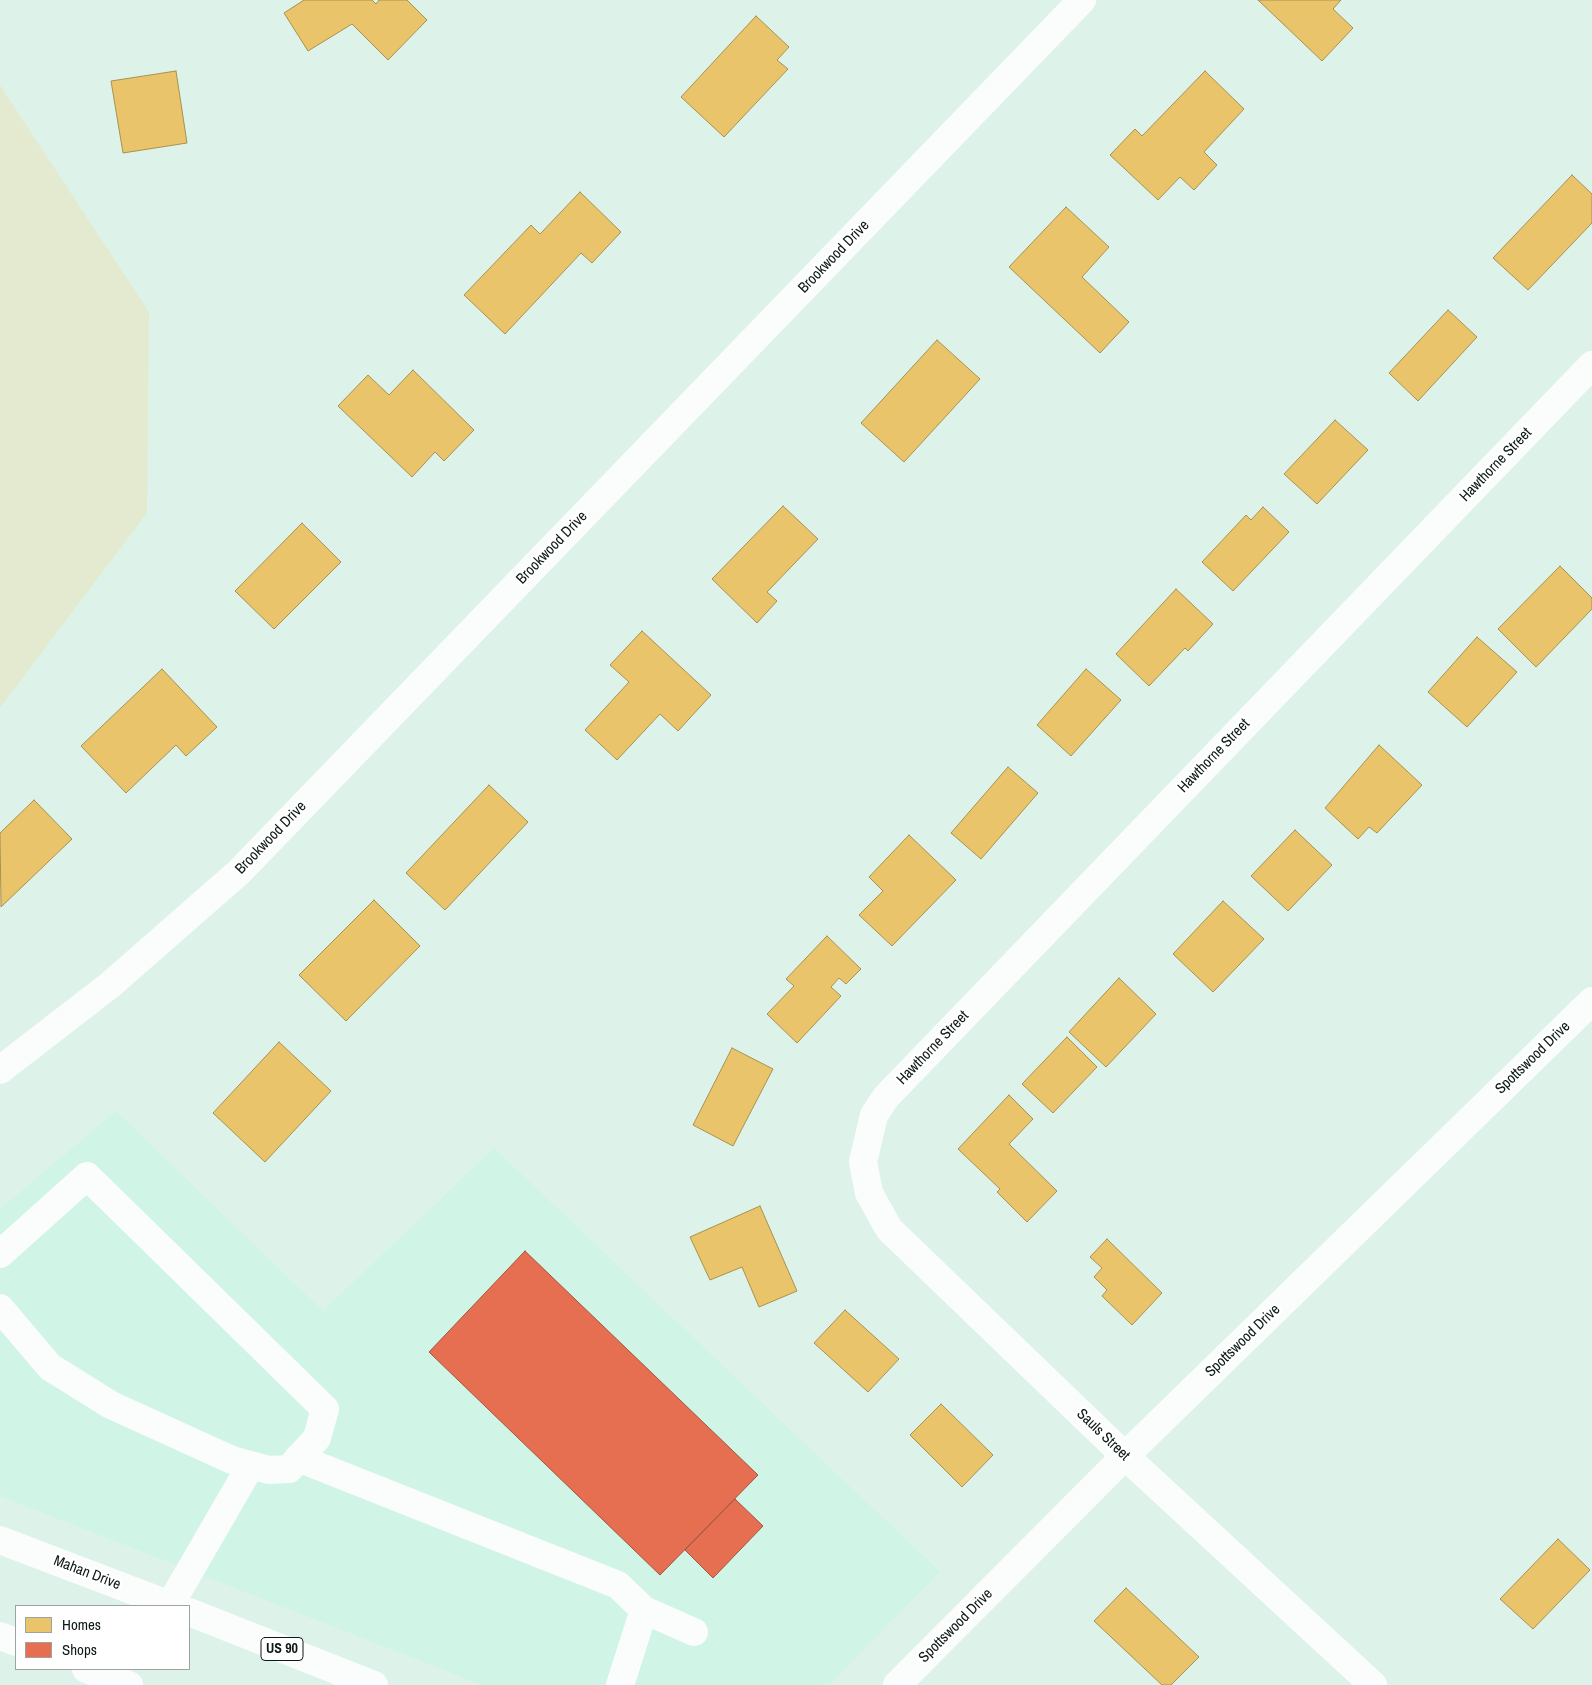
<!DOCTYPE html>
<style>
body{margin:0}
#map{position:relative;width:1592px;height:1685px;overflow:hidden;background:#ddf3ea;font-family:"Archivo Narrow",sans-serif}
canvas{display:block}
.legend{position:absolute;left:15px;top:1605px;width:175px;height:65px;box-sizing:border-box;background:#fff;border:1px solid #9ea3a1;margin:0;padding:6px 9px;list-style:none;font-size:15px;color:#0c1914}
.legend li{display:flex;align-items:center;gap:10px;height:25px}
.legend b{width:25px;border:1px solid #9ea3a1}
</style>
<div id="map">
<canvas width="1592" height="1685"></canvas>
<ul class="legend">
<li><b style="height:14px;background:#e9c46a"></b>Homes</li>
<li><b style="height:14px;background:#e76f51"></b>Shops</li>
</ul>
</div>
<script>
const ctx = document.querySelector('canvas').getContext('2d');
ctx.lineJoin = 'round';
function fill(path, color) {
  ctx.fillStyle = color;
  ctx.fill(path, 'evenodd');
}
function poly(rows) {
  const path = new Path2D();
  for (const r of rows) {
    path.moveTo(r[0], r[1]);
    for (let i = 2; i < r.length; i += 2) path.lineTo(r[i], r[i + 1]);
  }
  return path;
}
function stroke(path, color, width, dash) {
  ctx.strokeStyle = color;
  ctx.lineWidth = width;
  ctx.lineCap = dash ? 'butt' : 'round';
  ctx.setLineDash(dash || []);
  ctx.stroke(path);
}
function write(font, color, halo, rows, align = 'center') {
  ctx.font = font + ' "Archivo Narrow",sans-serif';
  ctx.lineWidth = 5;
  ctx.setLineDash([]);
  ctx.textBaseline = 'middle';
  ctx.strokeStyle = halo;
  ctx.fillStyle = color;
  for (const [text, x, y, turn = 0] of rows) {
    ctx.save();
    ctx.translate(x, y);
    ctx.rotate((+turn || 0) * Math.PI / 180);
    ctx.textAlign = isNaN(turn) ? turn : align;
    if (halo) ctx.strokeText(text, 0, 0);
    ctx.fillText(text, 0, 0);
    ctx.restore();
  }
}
const built = poly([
 [116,1111,323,1311,494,1148,940,1572,829,1685,482,1685,0,1496,0,1209]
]);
const green = poly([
 [0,85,149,312,147,513,0,708]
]);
const homes = poly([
 [304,0,372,0,376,4,379,0,407,0,427,20,388,60,352,24,308,51,284,13,304,0],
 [1258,0,1341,0,1333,9,1353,28,1322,61,1258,0],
 [756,16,789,47,777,60,788,69,724,137,681,97,756,16],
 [176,71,187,143,123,153,111,81,176,71],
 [1205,71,1244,109,1204,152,1217,165,1194,190,1180,177,1158,200,1110,155,1135,129,1142,136,1205,71],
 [1572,175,1592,194,1592,223,1528,290,1493,258,1572,175],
 [580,192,621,232,592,263,581,253,505,334,464,295,531,225,540,234,580,192],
 [1066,207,1109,247,1082,277,1129,322,1100,353,1009,267,1066,207],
 [1448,310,1477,337,1418,401,1389,373,1448,310],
 [937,340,980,379,904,462,861,423,937,340],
 [413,370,474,430,444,461,435,452,412,477,338,406,368,375,389,395,413,370],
 [1335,420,1368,450,1317,504,1284,474,1335,420],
 [783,506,818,539,767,592,777,601,757,623,712,579,783,506],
 [1263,507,1289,532,1233,591,1202,562,1246,515,1251,520,1263,507],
 [302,523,341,562,274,629,235,591,302,523],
 [1560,566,1592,598,1592,609,1536,667,1498,629,1560,566],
 [1176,589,1213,624,1188,651,1185,648,1149,686,1116,654,1176,589],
 [642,631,711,695,678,731,660,714,617,760,585,730,629,682,610,665,642,631],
 [1477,637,1517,672,1467,727,1428,692,1477,637],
 [162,669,217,727,186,756,176,745,126,793,81,746,162,669],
 [1086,669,1121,700,1071,756,1037,725,1086,669],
 [1379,745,1422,785,1377,833,1369,827,1358,839,1325,808,1379,745],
 [1008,767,1038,793,981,859,951,833,1008,767],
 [489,785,528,822,445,910,406,873,489,785],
 [34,800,72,839,1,907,0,833,34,800],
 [1295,830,1332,865,1288,911,1251,876,1295,830],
 [909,835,956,880,892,946,859,915,883,891,869,877,909,835],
 [374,900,420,946,346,1021,299,975,374,900],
 [1223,901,1264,939,1213,992,1173,954,1223,901],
 [827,936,861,969,846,984,839,978,831,987,841,996,797,1043,767,1014,794,986,786,979,827,936],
 [1119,978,1156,1014,1106,1067,1069,1032,1119,978],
 [1067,1037,1097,1067,1053,1113,1022,1084,1067,1037],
 [279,1042,331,1091,265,1162,213,1113,279,1042],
 [732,1048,773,1069,733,1146,693,1125,732,1048],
 [1009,1095,1033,1119,1009,1144,1057,1191,1027,1222,997,1192,1000,1189,958,1149,1009,1095],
 [760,1206,797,1291,759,1307,742,1267,710,1280,690,1237,760,1206],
 [1107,1239,1162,1293,1132,1325,1102,1296,1107,1290,1094,1277,1102,1268,1090,1257,1107,1239],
 [845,1310,899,1359,868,1392,814,1343,845,1310],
 [941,1404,993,1455,962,1487,910,1435,941,1404],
 [1558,1539,1590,1570,1533,1629,1500,1599,1558,1539],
 [1126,1588,1199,1657,1171,1685,1162,1685,1094,1621,1126,1588]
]);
const shops = poly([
 [525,1251,758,1475,660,1575,429,1352,525,1251],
 [735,1499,763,1526,713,1578,685,1550,735,1499]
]);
const minor = poly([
 [0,1070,110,985,239,872,1082,0],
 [0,1254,87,1176,325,1409,317,1438,289,1469,269,1470,232,1460,111,1405,50,1367,0,1308],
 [298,1458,618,1585,644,1610,694,1632],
 [170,1605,251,1465],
 [620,1685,644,1610],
 [897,1685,1125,1456,1592,1001],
 [1373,1685,1125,1456,889,1229,869,1193,863,1162,874,1115,886,1097,1592,365]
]);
const major = poly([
 [0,1540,173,1606],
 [189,1612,374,1685],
 [0,1636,16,1642],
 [86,1669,129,1685]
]);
const shields = [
 [282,1649,42]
];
const shieldNames = [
 ["US 90",282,1649]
];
const streetNames = [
 ["Brookwood Drive",834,257,-46],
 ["Hawthorne Street",1496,465,-46],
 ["Brookwood Drive",552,548,-46],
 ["Hawthorne Street",1214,756,-46],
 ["Brookwood Drive",271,838,-46],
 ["Hawthorne Street",933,1048,-46],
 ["Spottswood Drive",1533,1058,-44],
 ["Spottswood Drive",1243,1341,-44],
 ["Sauls Street",1103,1435,44],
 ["Mahan Drive",87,1573,21],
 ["Spottswood Drive",956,1626,-45]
];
fill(built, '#d0f4e5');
fill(green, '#e3ead0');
fill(homes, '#e9c46a');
stroke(homes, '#a79150', 1);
fill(shops, '#e76f51');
stroke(shops, '#a5553f', 1);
stroke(minor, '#fafdfc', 28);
stroke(major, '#fafdfc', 28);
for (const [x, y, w] of shields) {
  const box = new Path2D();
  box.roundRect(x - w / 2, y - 11.5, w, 23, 4);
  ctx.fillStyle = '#fff';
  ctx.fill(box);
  stroke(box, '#0c1914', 1);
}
write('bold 14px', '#0c1914', null, shieldNames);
write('15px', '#0c1914', '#fff', streetNames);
</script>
